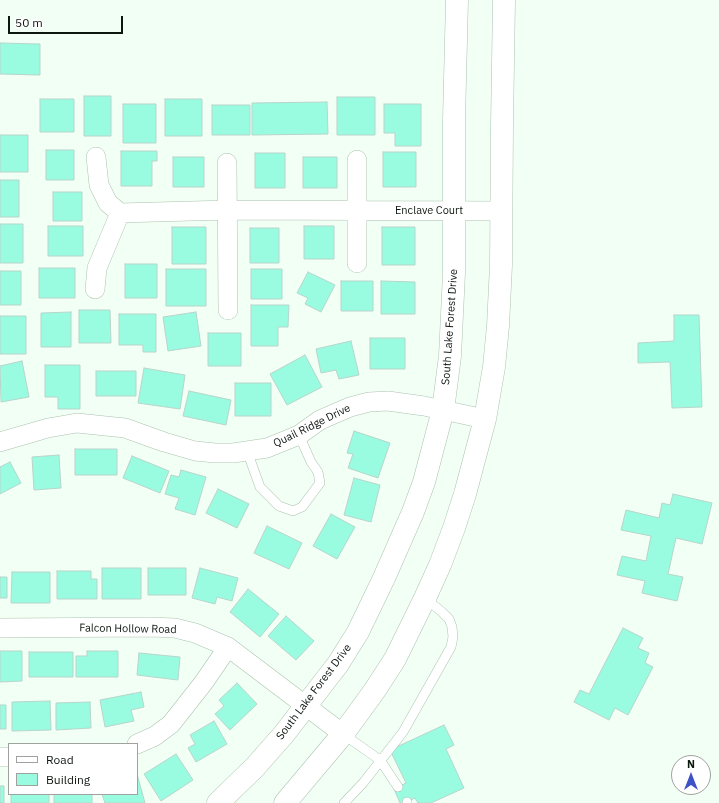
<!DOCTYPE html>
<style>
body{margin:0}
#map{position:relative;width:719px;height:803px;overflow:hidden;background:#f1fff4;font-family:"IBM Plex Sans",sans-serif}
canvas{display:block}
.legend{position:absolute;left:8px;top:743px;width:130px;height:52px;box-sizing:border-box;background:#fff;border:1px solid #9fa29f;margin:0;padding:5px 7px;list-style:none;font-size:12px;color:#0e1610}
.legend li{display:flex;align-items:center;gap:8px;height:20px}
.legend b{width:20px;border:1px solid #9fa29f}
.north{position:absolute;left:671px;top:755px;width:40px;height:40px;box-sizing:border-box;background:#fff;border:1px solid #9fa29f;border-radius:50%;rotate:0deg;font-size:11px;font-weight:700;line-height:16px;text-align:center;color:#0e1610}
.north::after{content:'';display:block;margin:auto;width:14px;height:18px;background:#3e52c5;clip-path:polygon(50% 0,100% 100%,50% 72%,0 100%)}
.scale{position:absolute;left:8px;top:16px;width:115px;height:18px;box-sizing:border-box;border:2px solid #0e1610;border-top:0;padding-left:5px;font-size:12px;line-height:14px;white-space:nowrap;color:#0e1610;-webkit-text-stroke:3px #fff;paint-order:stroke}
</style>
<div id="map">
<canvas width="719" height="803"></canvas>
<ul class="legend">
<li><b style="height:5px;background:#fff"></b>Road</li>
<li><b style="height:11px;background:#99fbe0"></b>Building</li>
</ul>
<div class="north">N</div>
<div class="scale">50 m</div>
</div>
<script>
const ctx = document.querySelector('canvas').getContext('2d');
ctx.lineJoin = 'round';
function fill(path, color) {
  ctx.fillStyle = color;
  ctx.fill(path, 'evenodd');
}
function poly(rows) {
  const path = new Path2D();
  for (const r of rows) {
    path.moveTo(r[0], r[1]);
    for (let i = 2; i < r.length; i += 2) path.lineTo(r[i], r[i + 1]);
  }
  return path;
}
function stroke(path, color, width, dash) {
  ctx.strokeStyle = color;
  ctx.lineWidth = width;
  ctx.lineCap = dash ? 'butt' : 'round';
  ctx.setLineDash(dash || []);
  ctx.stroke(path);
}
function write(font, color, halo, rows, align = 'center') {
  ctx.font = font + ' "IBM Plex Sans",sans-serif';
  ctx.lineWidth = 3.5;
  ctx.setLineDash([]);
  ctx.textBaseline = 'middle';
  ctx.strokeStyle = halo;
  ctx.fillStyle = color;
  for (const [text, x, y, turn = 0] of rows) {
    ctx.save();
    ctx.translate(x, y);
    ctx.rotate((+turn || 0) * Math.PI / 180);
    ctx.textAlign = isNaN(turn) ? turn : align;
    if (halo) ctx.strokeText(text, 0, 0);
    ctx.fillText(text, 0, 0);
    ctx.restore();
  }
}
const building = poly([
 [0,43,40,44,40,75,0,74,0,43],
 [84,96,111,96,111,136,84,136,84,96],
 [337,97,375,97,375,135,337,135,337,97],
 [40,99,74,99,74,132,40,132,40,99],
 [165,99,202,99,202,136,165,136,165,99],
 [327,102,328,134,252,135,252,103,327,102],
 [123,104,156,104,156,143,123,143,123,104],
 [384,104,421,104,421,146,395,146,395,133,384,133,384,104],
 [212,105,250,105,250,135,212,135,212,105],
 [0,135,28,135,28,172,0,172,0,135],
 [46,150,74,150,74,180,46,180,46,150],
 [121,151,157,151,157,161,152,161,152,186,121,186,121,151],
 [383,152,416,152,416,187,383,187,383,152],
 [255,153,285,153,285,188,255,188,255,153],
 [173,157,204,157,204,187,173,187,173,157],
 [303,157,337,157,337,188,303,188,303,157],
 [0,180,19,180,19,217,0,217,0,180],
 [53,192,82,192,82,221,53,221,53,192],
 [0,224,23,224,23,263,0,263,0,224],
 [48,226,83,226,83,256,48,256,48,226],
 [304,226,334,226,334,259,304,259,304,226],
 [172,227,206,227,206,264,172,264,172,227],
 [382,227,415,227,415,265,382,265,382,227],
 [250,228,279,228,279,263,250,263,250,228],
 [125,264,157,264,157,298,125,298,125,264],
 [39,268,75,268,75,298,39,298,39,268],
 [166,269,206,269,206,306,166,306,166,269],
 [251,269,282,269,282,299,251,299,251,269],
 [0,271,21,271,21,305,0,305,0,271],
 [308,272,335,285,321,312,305,304,308,298,297,293,308,272],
 [341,281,373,281,373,311,341,311,341,281],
 [381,281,415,282,415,314,381,314,381,281],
 [251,305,289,305,288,327,278,327,278,346,251,346,251,305],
 [79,310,110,310,111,343,79,343,79,310],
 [71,312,71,347,41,347,41,313,71,312],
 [196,312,201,346,168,351,163,317,196,312],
 [119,314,156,314,156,352,143,352,143,345,119,345,119,314],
 [674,315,699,315,702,407,672,408,670,362,638,363,638,343,674,341,674,315],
 [0,316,26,316,26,354,0,354,0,316],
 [208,333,241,333,241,366,208,366,208,333],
 [370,338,405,338,405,369,370,369,370,338],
 [351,341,359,375,339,379,336,370,321,373,316,349,351,341],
 [305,355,322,387,287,405,270,374,305,355],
 [22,361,29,397,1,402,0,366,22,361],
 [45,365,80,365,80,409,58,409,58,397,45,397,45,365],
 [144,368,185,375,180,409,138,403,144,368],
 [96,371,136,371,136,396,96,396,96,371],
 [235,383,271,383,271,416,235,416,235,383],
 [189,391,231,400,226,425,183,416,189,391],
 [354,431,390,443,378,478,348,468,353,454,347,453,354,431],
 [75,449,117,449,117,475,75,475,75,449],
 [59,455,61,488,34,490,32,457,59,455],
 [132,456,169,471,160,493,123,478,132,456],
 [10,462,21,483,0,494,0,467,10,462],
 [181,470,206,477,195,515,175,509,179,498,165,494,171,475,179,477,181,470],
 [354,478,380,485,371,522,344,515,354,478],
 [218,489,249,504,237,528,206,513,218,489],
 [673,494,712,503,702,544,676,538,668,574,683,577,677,601,642,593,645,581,617,575,622,556,646,561,651,536,621,530,626,510,659,518,662,503,670,505,673,494],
 [331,514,355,527,337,559,313,546,331,514],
 [267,526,302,543,289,569,254,553,267,526],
 [102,568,141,568,141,599,102,599,102,568],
 [148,568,186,568,186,595,148,595,148,568],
 [200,568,238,578,232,601,217,597,215,604,192,598,200,568],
 [57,571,91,571,91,579,97,579,97,599,57,599,57,571],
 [12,572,50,572,50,603,11,603,12,572],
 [0,577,7,577,7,598,0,598,0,577],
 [248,589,279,614,260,637,230,612,248,589],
 [286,616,314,641,296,660,268,636,286,616],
 [623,628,643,638,638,648,649,653,645,663,653,667,628,715,615,708,609,720,574,702,580,690,589,694,623,628],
 [0,651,22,651,22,681,0,682,0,651],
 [87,651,118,651,118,677,76,677,76,656,87,656,87,651],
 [29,652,73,652,73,677,29,677,29,652],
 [139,653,180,657,178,680,137,675,139,653],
 [237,683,257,704,230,730,215,714,224,706,219,700,237,683],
 [141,692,144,707,131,710,134,721,105,727,100,700,141,692],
 [50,701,51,730,12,731,12,702,50,701],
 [90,702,91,728,56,730,56,703,90,702],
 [0,705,6,705,6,729,0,729,0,705],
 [214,721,227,744,196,762,188,748,195,744,190,735,214,721],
 [444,725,454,745,446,749,464,788,431,803,418,803,415,798,404,803,400,803,394,789,406,783,390,750,444,725],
 [176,754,193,780,161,801,144,774,176,754],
 [137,774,145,803,105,803,102,794,137,794,137,774],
 [0,786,4,786,4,803,0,803,0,786],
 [11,794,49,794,49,803,11,803,11,794],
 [54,794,92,794,92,803,54,803,54,794]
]);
const service = poly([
 [247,451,260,487,279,506,293,511,302,507,320,483,318,472,311,462,299,435],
 [343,734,380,760,398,787],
 [407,802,407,803],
 [344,803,363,783,403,732,451,647,453,637,452,627,449,619,442,612,425,598]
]);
const minor = poly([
 [96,157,99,185,108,203,120,213],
 [357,160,357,263],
 [227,163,228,310],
 [95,289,97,268,120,213,227,210,502,211],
 [0,442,48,428,77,423,125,428,164,442,195,451,215,453,233,453,267,448,299,435,320,420,350,407,369,402,388,401,424,406,485,419],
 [0,628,151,627,175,628,195,633,228,647,343,734],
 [137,744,155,736,171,724,204,682,228,647],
 [0,757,9,757]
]);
const secondary = poly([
 [218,803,255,767,284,734,338,664,358,632,384,578,413,512,424,482,443,410,450,356,454,273,454,120,457,0],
 [285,803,343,734,375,690,395,659,425,598,440,565,454,528,465,494,485,419,494,367,498,326,501,265,502,126,504,0]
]);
const streetNames = [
 ["Enclave Court",429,211],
 ["South Lake Forest Drive",450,327,-86],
 ["Quail Ridge Drive",312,426,-26],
 ["Falcon Hollow Road",128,629,1],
 ["South Lake Forest Drive",314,692,-53]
];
fill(building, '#99fbe0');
stroke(building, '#b7d5cb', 1);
stroke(service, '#acc2b0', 10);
stroke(minor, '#acc2b0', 20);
stroke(secondary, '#acc2b0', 23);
stroke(service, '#fff', 9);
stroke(minor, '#fff', 19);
stroke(secondary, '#fff', 22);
write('11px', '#0e1610', '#fff', streetNames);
</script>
